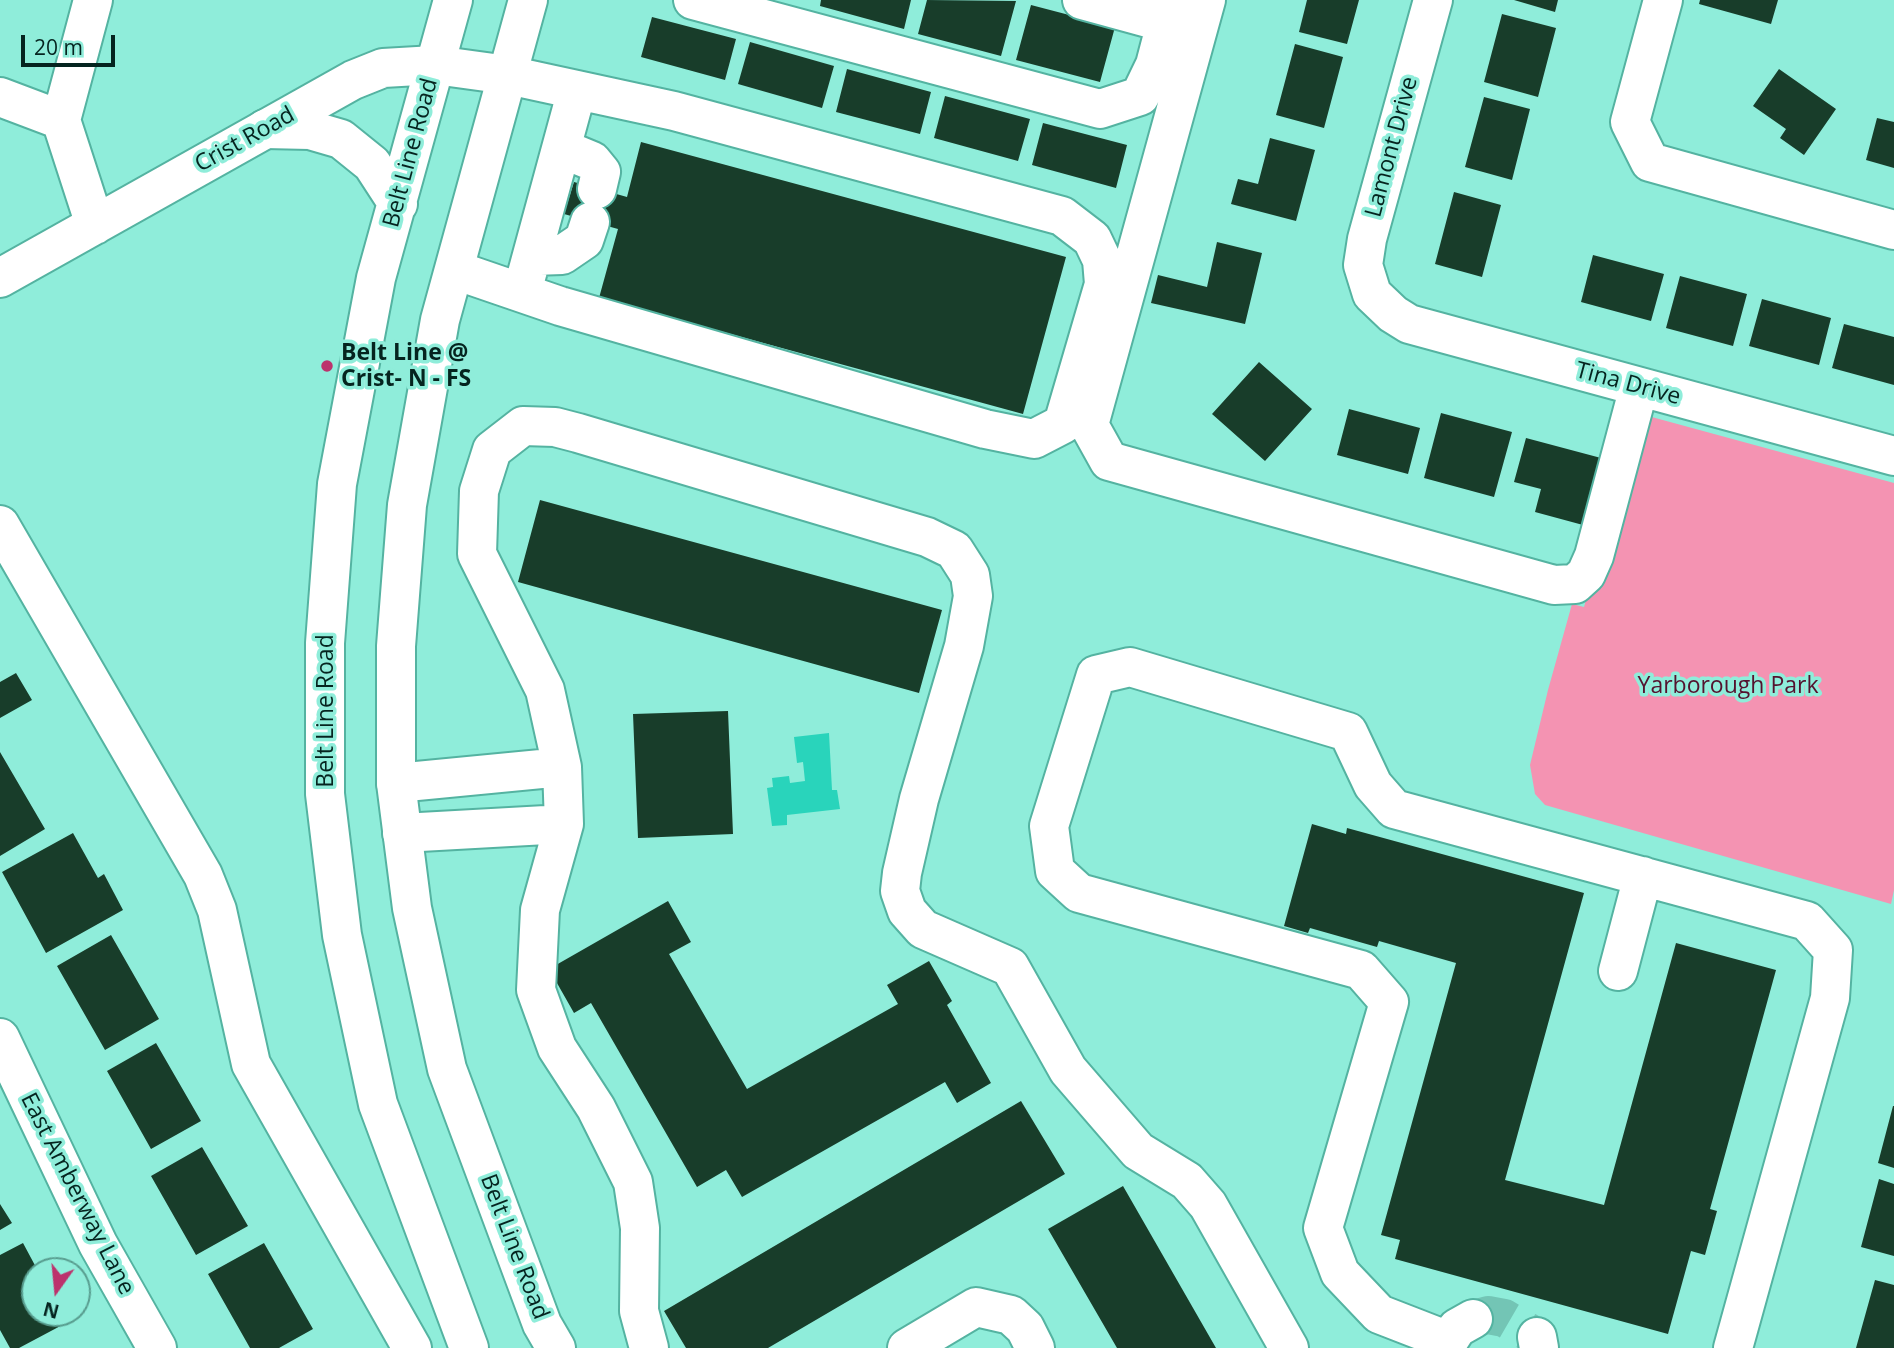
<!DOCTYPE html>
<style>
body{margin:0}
#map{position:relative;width:1894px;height:1348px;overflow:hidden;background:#8fedda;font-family:"Open Sans",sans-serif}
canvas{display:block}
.north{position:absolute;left:21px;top:1257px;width:70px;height:70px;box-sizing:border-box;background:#8fedda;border:2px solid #589d8f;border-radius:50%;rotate:195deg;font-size:19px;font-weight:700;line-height:28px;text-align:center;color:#05241f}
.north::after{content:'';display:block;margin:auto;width:24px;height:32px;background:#bc326c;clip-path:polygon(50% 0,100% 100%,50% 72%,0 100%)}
.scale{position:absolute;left:21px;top:35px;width:94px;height:32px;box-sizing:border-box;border:4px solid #05241f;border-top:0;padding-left:9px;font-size:21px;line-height:24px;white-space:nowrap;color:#05241f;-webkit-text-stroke:5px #8fedda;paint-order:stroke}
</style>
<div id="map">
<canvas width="1894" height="1348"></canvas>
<div class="north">N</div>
<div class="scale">20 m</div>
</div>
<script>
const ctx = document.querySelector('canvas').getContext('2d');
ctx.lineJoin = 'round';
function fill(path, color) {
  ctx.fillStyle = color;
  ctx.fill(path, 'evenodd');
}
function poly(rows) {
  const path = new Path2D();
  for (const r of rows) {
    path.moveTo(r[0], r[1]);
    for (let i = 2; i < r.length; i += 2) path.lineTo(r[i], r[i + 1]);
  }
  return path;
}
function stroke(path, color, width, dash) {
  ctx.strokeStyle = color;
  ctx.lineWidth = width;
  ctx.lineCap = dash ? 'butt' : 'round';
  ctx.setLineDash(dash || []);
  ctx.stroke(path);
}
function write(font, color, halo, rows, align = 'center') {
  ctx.font = font + ' "Open Sans",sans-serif';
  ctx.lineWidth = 7;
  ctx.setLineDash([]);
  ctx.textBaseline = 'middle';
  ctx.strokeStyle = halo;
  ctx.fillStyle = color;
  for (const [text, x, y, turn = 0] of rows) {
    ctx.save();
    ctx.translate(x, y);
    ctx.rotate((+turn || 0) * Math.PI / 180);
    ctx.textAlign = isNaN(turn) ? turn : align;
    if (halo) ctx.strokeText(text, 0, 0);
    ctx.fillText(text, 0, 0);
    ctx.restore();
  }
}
const green = poly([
 [1637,413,1894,483,1894,890,1891,904,1545,805,1535,794,1530,765,1548,690,1572,604,1584,607]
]);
const water = poly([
 [829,733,832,790,837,790,840,809,787,815,787,825,772,826,767,788,773,787,772,778,789,776,790,783,805,781,803,762,797,763,794,737]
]);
const building = poly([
 [821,0,911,0,904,29,820,6],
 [927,0,1016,1,1001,56,918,34],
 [1307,0,1359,0,1347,44,1299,32],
 [1514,0,1558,0,1555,12],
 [1700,0,1778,0,1771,24,1699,4],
 [1031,5,1115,27,1100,82,1016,60],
 [1502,14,1556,28,1538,97,1484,82],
 [652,17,736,39,725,80,641,57],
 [750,42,834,66,822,108,738,84],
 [1295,44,1343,57,1324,128,1276,115],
 [847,69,931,92,920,134,836,112],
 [1779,69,1836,109,1804,155,1780,138,1786,129,1753,106],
 [945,96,1030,119,1018,161,934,138],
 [1484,97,1530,109,1512,180,1465,167],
 [1877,118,1894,122,1894,168,1866,160],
 [1043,123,1127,145,1116,188,1032,165],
 [1270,138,1315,150,1296,221,1231,204,1238,179,1258,184],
 [641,142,1066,257,1023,414,599,298,618,229,564,214,574,182,627,197],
 [1454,192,1501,205,1482,277,1435,264],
 [1217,242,1262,253,1245,324,1151,303,1158,275,1207,287],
 [1593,255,1664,274,1651,321,1581,302],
 [1680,276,1747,294,1733,346,1666,328],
 [1762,299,1831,318,1819,365,1749,346],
 [1844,324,1894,337,1894,385,1832,368],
 [1259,362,1312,409,1265,461,1212,414],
 [1349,409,1420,428,1408,474,1337,455],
 [1441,413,1512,432,1494,497,1424,478],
 [1526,438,1601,458,1583,525,1535,512,1541,489,1514,482],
 [540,500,942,610,919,693,518,582],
 [16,673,32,700,0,718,0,682],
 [728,711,733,834,638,838,633,714],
 [0,752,45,829,0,856],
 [1312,824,1346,834,1347,828,1584,893,1505,1180,1604,1205,1676,943,1776,970,1710,1209,1717,1211,1705,1255,1691,1251,1668,1334,1395,1259,1400,1240,1381,1235,1456,963,1379,941,1377,947,1310,928,1308,933,1284,926],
 [73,833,98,878,104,874,123,910,46,953,2,872],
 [668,901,691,942,669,954,747,1089,898,1004,887,985,929,961,952,1001,947,1005,991,1083,957,1103,945,1082,742,1197,726,1170,697,1187,591,1003,574,1013,549,969],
 [111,935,159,1019,105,1050,57,966],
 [156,1043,201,1121,151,1149,107,1071],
 [1021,1101,1065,1174,768,1348,686,1348,664,1311],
 [1893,1106,1894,1106,1894,1168,1878,1163],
 [202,1147,248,1226,196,1255,151,1176],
 [1879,1179,1894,1184,1894,1256,1861,1247],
 [1123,1186,1216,1348,1117,1348,1048,1229],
 [0,1204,12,1223,0,1230],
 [23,1243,38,1271,35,1271,35,1313,61,1313,66,1323,19,1348,10,1348,0,1330,0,1255],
 [264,1243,313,1329,279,1348,250,1348,208,1274],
 [1875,1280,1894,1285,1894,1348,1856,1348]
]);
const minorTunnel = poly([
 [1473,1319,1488,1315,1504,1318,1537,1337]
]);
const minor = poly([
 [93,0,61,120,95,225],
 [693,0,1100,109,1140,96,1155,65,1172,0],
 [1082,0,1166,23],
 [1206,0,1089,425,1109,461,1554,585,1575,584,1586,574,1594,556,1639,387],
 [1433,0,1367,239,1363,265,1372,294,1393,314,1409,324,1894,456],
 [1663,0,1630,122,1650,162,1894,230],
 [0,97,61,120],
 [563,149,592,161,601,172,597,189],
 [533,256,562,255,584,240,590,222],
 [0,278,353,80,383,68,435,65,508,75,674,111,1062,216,1092,239,1102,260,1104,284,1063,424,1034,439,985,429,560,306,455,270],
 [522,292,577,90],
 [0,525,203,875,217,910,251,1064,412,1348],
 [396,783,562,767],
 [402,833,564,824],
 [1618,971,1643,876],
 [0,1038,98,1244,157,1348],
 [1537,1337,1539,1348],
 [1446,1340,1379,1314,1340,1273,1323,1228,1389,1002,1361,970,1079,893,1055,871,1049,826,1096,675,1130,667,1348,732,1373,785,1394,809,1807,921,1833,950,1830,998,1733,1348],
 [649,1348,639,1311,640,1228,633,1182,596,1108,557,1048,536,990,540,910,564,824,562,767,545,690,477,554,479,491,492,450,523,426,555,427,578,433,927,537,954,550,970,575,973,596,964,646,919,799,902,873,900,891,907,911,923,929,1010,967,1068,1070,1138,1151,1187,1181,1208,1205,1289,1348],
 [907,1348,976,1307,1011,1315,1025,1328,1035,1348],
 [1444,1348,1457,1328,1473,1319]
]);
const major = poly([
 [453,0,376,278,337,484,325,643,325,794,342,935,378,1104,469,1348],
 [528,0,440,320,407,505,396,646,396,783,412,908,447,1069,542,1324,556,1348],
 [265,129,310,130,341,139,372,164,398,204]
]);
const markers = [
 [327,366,7,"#bc326c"]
];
const streetNames = [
 ["Crist Road",245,140,-29],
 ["Lamont Drive",1392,147,-75],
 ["Belt Line Road",411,153,-75],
 ["Tina Drive",1628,384,15],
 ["Belt Line Road",326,711,-90],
 ["East Amberway Lane",77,1194,63],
 ["Belt Line Road",514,1247,69]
];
const poiNames = [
 ["Belt Line @",341,353],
 ["Crist- N - FS",341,379]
];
const parkNames = [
 ["Yarborough Park",1728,686]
];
fill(green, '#f493b2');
fill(water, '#29d4bb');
fill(building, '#183d2a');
stroke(minorTunnel, '#73c5b5', 38, [38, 19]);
stroke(minor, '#54b3a1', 42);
stroke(major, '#54b3a1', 42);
stroke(minor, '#fff', 38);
stroke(major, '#fff', 38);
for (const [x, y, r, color] of markers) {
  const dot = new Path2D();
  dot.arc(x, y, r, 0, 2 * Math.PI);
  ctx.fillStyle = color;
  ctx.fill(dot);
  stroke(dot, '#8fedda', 2.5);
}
write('23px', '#05241f', '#8fedda', streetNames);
write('bold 23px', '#05241f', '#8fedda', poiNames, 'left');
write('23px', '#54122e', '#8fedda', parkNames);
</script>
